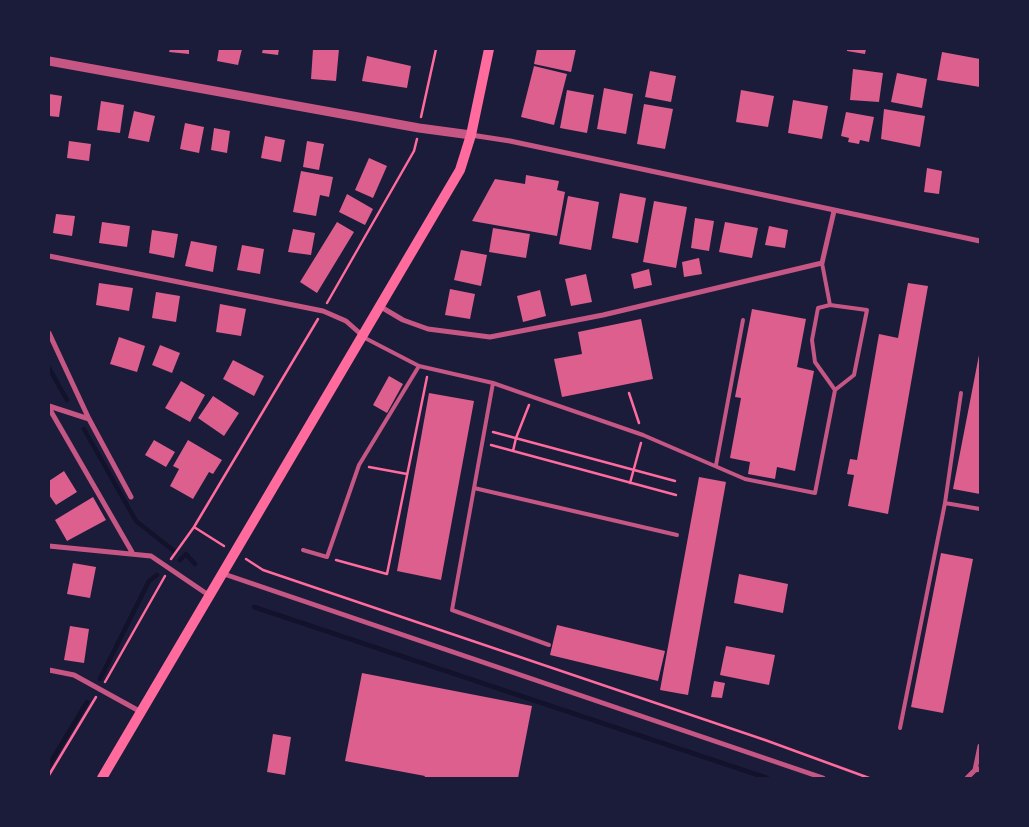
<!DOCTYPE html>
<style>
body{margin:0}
#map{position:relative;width:1029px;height:827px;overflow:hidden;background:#1b1b3a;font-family:"Exo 2",sans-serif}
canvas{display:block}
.frame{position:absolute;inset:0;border:50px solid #1b1b3a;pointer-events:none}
</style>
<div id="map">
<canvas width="1029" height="827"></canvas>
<div class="frame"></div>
</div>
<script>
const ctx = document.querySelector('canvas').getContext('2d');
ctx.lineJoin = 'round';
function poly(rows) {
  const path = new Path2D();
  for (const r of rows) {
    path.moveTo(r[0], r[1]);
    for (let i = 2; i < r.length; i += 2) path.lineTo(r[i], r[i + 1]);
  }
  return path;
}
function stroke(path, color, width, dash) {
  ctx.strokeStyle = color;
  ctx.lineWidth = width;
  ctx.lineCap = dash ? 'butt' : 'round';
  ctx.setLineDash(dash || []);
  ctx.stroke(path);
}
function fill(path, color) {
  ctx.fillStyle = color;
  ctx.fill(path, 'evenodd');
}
const stream = poly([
 [49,368,67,400],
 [84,429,136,521,174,551],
 [180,560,186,554,195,564],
 [254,607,767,778],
 [100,679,149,581,157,575],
 [49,765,87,702]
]);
const building = poly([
 [170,49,189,49,189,54,169,52],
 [219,49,242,49,238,65,217,61],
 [263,49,279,49,278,55,262,53],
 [313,49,339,49,336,81,311,79],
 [537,49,576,49,571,72,534,64],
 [847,49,866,49,865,54,847,51],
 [942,52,980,59,980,87,937,80],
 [367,56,411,66,407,88,362,81],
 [534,66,567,74,554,125,521,117],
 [853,69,883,73,879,102,850,100],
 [650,71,676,76,671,102,645,97],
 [897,73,927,79,922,108,891,102],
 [604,88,633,94,626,134,597,129],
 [567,90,594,95,587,133,560,128],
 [741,90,774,96,768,127,736,122],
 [49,94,62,96,59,117,49,116],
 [793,100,828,106,822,139,788,133],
 [101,101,124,105,120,133,97,130],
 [644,104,673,109,665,149,637,144],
 [884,109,925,116,920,147,881,139],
 [134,111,155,116,149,142,128,138],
 [846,112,874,117,869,142,860,140,859,144,848,142,849,138,841,136],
 [185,123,204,127,199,153,180,149],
 [214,128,230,131,227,153,211,150],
 [265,136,285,140,281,162,261,158],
 [69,141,91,144,89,161,67,158],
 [307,141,324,144,319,170,303,167],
 [369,158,387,166,373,198,355,190],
 [927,168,942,171,939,194,924,192],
 [301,171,333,177,329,197,320,195,316,216,293,212],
 [526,175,559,181,557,190,565,192,557,236,472,221,495,179,525,184],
 [620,193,646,198,638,243,612,238],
 [347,194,373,209,365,225,339,212],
 [568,196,599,202,591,250,559,244],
 [654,201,687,207,676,268,643,262],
 [56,214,75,216,72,236,53,233],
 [695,218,714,221,709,251,691,248],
 [102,222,130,226,127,247,99,243],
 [337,222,354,232,317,293,300,282],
 [725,222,758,228,752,258,719,252],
 [769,226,788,230,785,248,765,245],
 [493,228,530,234,526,258,489,252],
 [293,229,315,233,311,255,288,252],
 [152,230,178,234,174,258,149,253],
 [191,241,217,246,213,272,185,266],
 [242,245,264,249,260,274,237,270],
 [461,250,487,255,481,286,454,280],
 [699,258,702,274,684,277,682,262],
 [649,269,652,285,634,289,631,274],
 [586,274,592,302,571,306,565,279],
 [99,283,133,288,129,311,96,305],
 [908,283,928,286,888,514,848,506,854,475,847,474,850,459,857,460,879,334,898,338],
 [450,289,475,294,470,319,445,315],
 [540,290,546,316,523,322,517,296],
 [156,292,180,296,176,322,152,318],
 [220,304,246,309,241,336,216,332],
 [752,309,806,319,797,367,814,371,795,471,777,467,775,479,748,474,750,462,730,458,741,398,735,397],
 [641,319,653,379,562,397,554,359,582,354,578,332],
 [119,337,145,346,137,372,110,364],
 [160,345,180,353,172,373,152,365],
 [979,355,980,355,980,494,953,489],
 [233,360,264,376,254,396,223,379],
 [389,376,403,384,387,413,373,405],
 [181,381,205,395,190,422,165,408],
 [429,393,474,401,441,580,397,571],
 [213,396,239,413,224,436,198,418],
 [154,440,175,452,166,467,145,455],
 [188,440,222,460,213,474,209,472,193,499,170,486,179,469,173,466],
 [64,471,77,492,56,505,49,495,49,481],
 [699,477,726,482,688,695,660,690],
 [93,497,106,520,67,541,55,520],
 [941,553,973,559,943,713,911,707],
 [73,563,96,567,90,598,67,594],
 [739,574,788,584,783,613,734,603],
 [557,625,665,651,658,681,550,655],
 [70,626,89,629,84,663,64,660],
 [726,646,775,655,769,685,720,675],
 [362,673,532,706,518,778,424,778,425,776,345,761],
 [714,681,725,683,722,698,711,697],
 [273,734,291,737,285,775,267,772]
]);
const path = poly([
 [421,117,436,49],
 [327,303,414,151,417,139],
 [629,393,639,423],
 [493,432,675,481],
 [491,445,676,495],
 [513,451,516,438,529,405],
 [369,467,407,474],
 [630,483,641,443],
 [194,527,224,546],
 [171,559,194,527,318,319],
 [246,559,263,570,765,740,869,778],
 [336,560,387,574,427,377],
 [105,682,165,576],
 [49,775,96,697]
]);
const service = poly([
 [822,263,830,305],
 [363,337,419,366,493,383,533,397,643,435,745,479,815,493,835,390,854,375,867,310,830,305,818,308,812,340,815,362,835,390],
 [493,383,452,610,549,645],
 [716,465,743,320],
 [474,488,677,535],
 [945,503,980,509],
 [303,550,327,557,359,465,419,366],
 [900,728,945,503,961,393]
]);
const minor = poly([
 [471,135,510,141,980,241],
 [49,256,323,311,346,321,363,336],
 [381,307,403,320,428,329,490,337,603,315,822,263,834,211],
 [49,333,89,419,131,497],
 [49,406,89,419],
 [49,408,132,552],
 [49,546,151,556,210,596],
 [224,574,823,778],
 [49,670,74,675,141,712],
 [975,770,980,746],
 [967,778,975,770,980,769]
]);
const tertiary = poly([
 [49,61,419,128,471,135]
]);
const secondary = poly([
 [102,778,460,170,471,135,489,49]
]);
stroke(stream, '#12122b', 4.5);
fill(building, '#dd5f8e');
stroke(path, '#ff6b9d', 2.5);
stroke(service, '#c65784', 4);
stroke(minor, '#c65784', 5);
stroke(tertiary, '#c65784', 9);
stroke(secondary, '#ff6b9d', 10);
</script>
